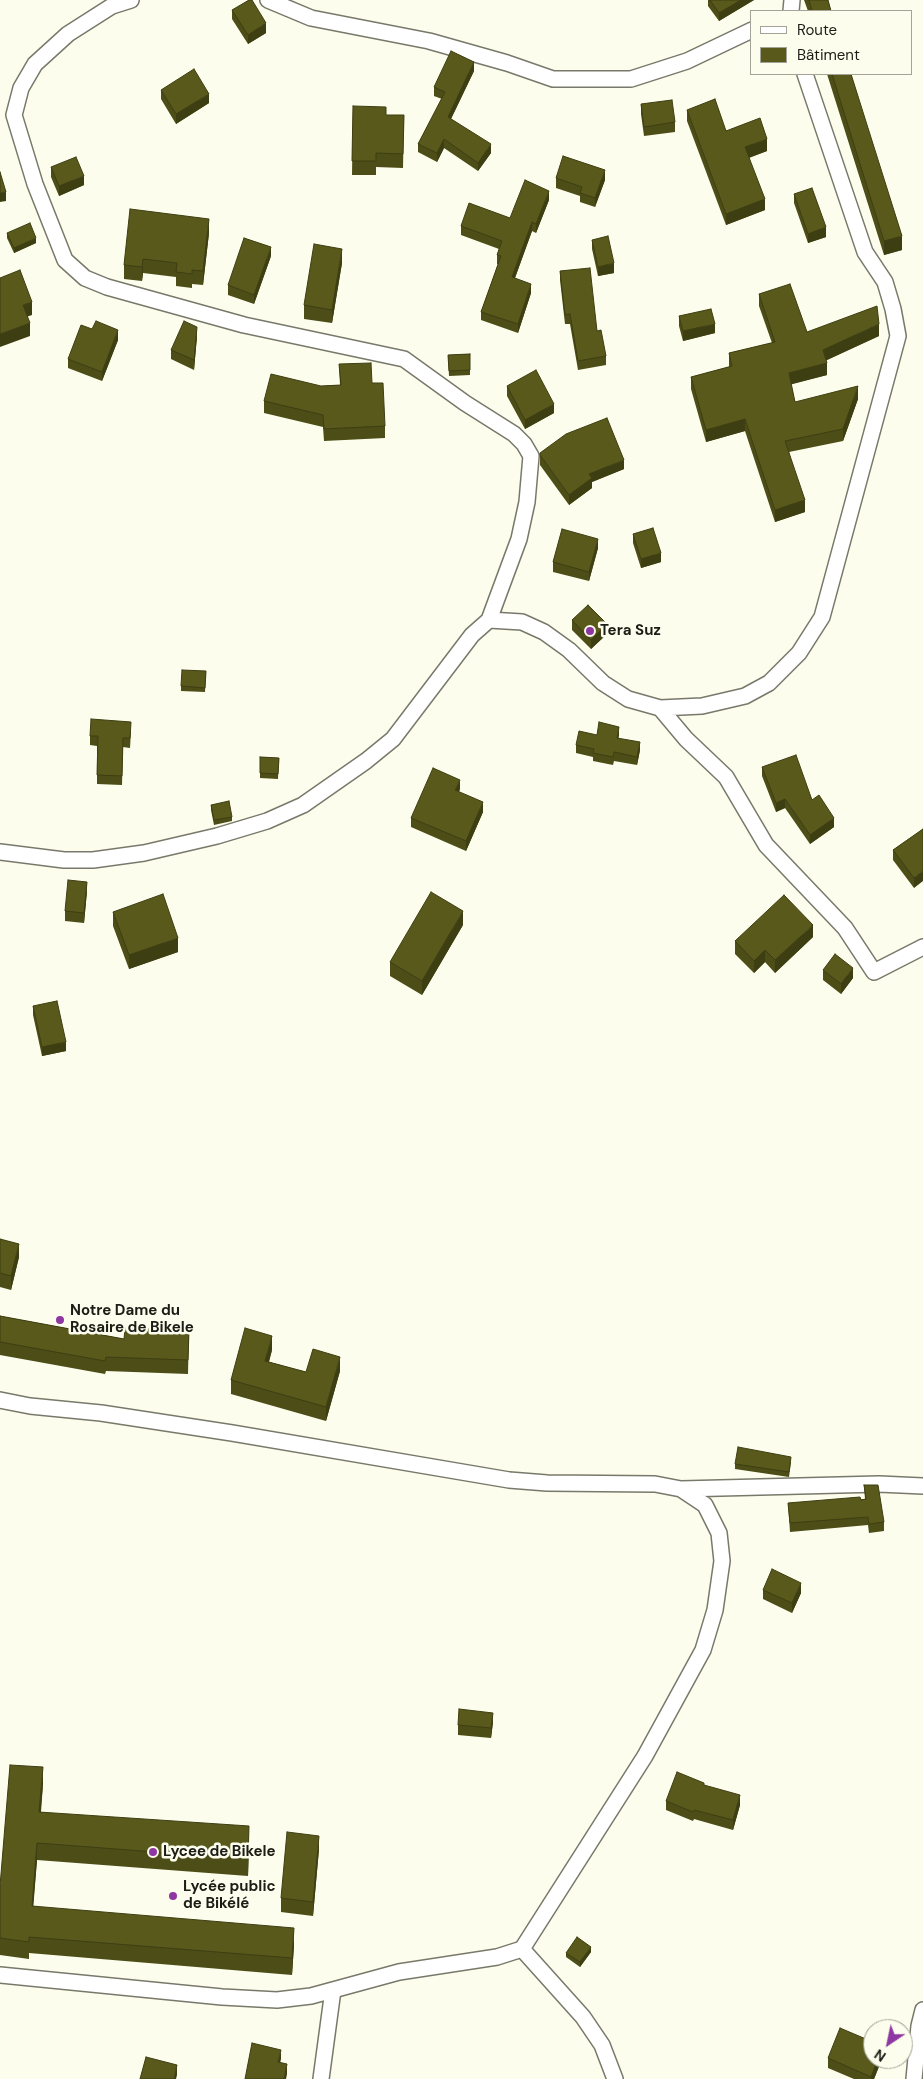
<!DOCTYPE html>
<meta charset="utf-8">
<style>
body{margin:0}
#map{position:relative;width:923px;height:2079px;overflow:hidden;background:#fcfdec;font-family:"DM Sans",sans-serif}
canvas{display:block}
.legend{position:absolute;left:750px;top:10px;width:162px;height:65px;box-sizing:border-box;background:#fcfdec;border:1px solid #a3a397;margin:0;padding:6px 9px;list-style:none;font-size:15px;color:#1d1d17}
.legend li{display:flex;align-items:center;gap:10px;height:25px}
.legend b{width:25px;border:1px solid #a3a397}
.north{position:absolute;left:863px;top:2019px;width:50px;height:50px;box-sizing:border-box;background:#fcfdec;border:1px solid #a3a397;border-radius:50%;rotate:214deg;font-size:14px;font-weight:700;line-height:20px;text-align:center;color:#1d1d17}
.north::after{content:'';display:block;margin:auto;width:18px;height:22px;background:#8e36a2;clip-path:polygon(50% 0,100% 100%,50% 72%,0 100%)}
</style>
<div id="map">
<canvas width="923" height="2079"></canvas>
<ul class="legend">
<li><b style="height:6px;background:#fff"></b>Route</li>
<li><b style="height:14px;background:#58591b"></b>Bâtiment</li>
</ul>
<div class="north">N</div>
</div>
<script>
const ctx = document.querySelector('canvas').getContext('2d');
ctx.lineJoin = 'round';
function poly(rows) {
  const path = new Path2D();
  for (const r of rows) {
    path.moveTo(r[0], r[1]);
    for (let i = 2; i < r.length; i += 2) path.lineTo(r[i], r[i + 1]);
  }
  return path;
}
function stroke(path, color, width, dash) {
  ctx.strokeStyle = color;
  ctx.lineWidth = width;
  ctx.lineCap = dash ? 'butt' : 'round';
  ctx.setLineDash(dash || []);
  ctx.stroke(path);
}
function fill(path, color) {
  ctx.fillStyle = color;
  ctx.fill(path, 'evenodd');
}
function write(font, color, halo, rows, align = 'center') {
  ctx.font = font + ' "DM Sans",sans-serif';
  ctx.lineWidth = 5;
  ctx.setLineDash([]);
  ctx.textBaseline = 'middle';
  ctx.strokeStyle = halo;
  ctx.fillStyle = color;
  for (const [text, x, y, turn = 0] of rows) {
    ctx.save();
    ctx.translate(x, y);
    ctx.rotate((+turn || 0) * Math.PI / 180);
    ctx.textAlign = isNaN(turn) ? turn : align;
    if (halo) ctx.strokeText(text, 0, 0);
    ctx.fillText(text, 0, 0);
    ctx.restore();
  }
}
const minor = poly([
 [131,0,112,6,68,34,35,64,21,88,14,115,35,184,65,260,85,278,107,287,244,325,404,359,465,403,514,434,524,444,531,456,527,502,519,539,489,620],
 [268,0,311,18,429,41,507,63,553,79,631,79,687,61,752,30],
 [791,11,792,0],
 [660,708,686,739,726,777,766,845,845,928,874,972,923,947],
 [0,852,64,860,93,860,144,853,217,836,267,821,303,805,366,761,393,739,472,635,489,620,522,622,544,632,569,650,603,683,628,699,660,708,702,706,745,696,769,683,799,653,822,617,898,336,893,309,885,282,865,252,805,74],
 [0,1400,30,1406,101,1413,232,1433,509,1480,547,1483,655,1484,681,1489,705,1505,719,1533,722,1561,715,1610,703,1650,645,1756,522,1949,497,1957,399,1972,311,1996,277,2000,222,1997,0,1975],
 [681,1489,879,1484,923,1486],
 [522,1949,583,2017,602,2045,615,2079],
 [321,2079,333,1990],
 [914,2079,919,2026,923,2010]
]);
const wall = poly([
 [708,0,754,0,719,21,708,6],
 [804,0,828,0,831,11,808,11],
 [232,10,266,33,248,44,232,19],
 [474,71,451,119,491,153,478,171,444,148,437,162,418,152,418,144,442,99,434,96,434,87],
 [827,74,851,74,902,250,884,255],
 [161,90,209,103,176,124,161,99],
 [641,104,675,122,675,132,644,136,641,114],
 [353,106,386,115,404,115,403,168,376,167,376,175,352,175],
 [687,110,767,151,749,158,765,210,726,225,687,121],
 [51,167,84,185,59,196,51,177],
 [556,178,605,180,595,207,580,202,580,196,556,188],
 [794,194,826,237,808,243,794,203],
 [549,200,536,233,532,231,515,278,531,293,518,333,481,320,481,312,498,264,497,264,497,255,499,249,461,235,461,226,510,218],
 [7,233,36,243,14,253,7,238],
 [209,233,203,285,192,284,192,288,176,286,176,277,143,273,142,281,124,279,124,265],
 [592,240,614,273,598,276,592,249],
 [271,256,254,304,228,295,228,285],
 [342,263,332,323,304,319,304,305],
 [560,271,597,331,606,356,606,365,578,370,570,324,565,324,560,280],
 [759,294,807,332,879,336,826,360,827,375,791,384,795,402,858,399,843,441,789,452,805,512,775,522,745,431,706,442,691,389,691,377,729,367,729,353,772,343,759,306],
 [679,316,715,333,683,341,679,326],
 [92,329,118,340,102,381,68,368,68,359],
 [197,336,194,370,171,359,171,350],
 [470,354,470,375,449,376,448,355],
 [339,364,372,383,385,426,385,438,324,441,323,427,264,413,264,401,321,386,340,385],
 [507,386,554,413,525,429,507,396],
 [540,453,624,469,592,482,592,488,569,505,540,465],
 [633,534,661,562,641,568,633,543],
 [598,548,589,581,553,572,553,562],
 [572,620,607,634,591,649,572,630],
 [206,671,205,692,181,691,181,686],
 [131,731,130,748,123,747,122,785,97,784,97,746,90,745,90,736],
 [597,735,619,735,618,738,640,750,637,765,614,761,613,765,593,761,593,757,576,753,576,745],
 [260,757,279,758,278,779,260,778],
 [762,767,812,800,834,827,810,844,785,808,776,812,762,776],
 [460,789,459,792,483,812,466,851,411,827,411,818],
 [211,805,232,817,232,821,214,825,211,810],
 [923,829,914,888,893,860,893,850],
 [87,891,84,923,65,921,65,911],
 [113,912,178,952,129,969,113,926],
 [463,925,422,995,390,976,390,962],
 [813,937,775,973,765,962,754,973,735,954,735,941],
 [823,970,853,978,841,994,823,980],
 [33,1006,66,1051,42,1056,33,1015],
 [0,1239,19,1257,11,1290,0,1287],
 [0,1316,124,1339,189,1330,188,1374,106,1371,105,1374,0,1355],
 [272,1350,269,1362,306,1372,340,1371,326,1421,231,1394,231,1380],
 [791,1462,789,1477,735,1469,735,1464],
 [864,1485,884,1522,884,1531,869,1533,868,1525,790,1532,788,1503,865,1499],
 [763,1590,801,1593,792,1613,763,1599],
 [493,1722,491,1738,458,1735,458,1725],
 [43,1784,41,1812,249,1843,248,1876,37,1860,33,1906,294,1945,292,1975,29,1953,29,1959,0,1955,0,1886],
 [704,1785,740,1805,733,1830,694,1819,693,1821,666,1810,666,1801],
 [319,1849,313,1916,281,1912,281,1898],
 [591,1952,580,1967,566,1957,566,1953],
 [828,2058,882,2059,874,2079,854,2079,828,2068]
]);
const shadedWall = poly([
 [741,0,754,0,719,21,719,13],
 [266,23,266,33,248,44,248,35],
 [474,62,474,71,448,125,448,117],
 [209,94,209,103,176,124,176,114],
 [444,139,444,148,437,162,437,153],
 [767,139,767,151,745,159,745,147],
 [491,144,491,153,478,171,478,163],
 [605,170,605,180,595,207,595,198],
 [84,176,84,185,59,196,59,186],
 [549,191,549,200,536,233,536,224],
 [6,192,6,201,0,202,0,193],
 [765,199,765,210,726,225,726,214],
 [209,219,209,233,203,285,203,271],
 [532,222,532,231,512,286,512,277],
 [826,227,826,237,808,243,808,234],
 [902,236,902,250,884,255,884,241],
 [36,238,36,243,14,253,14,248],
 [271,247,271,256,254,304,254,295],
 [342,249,342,263,332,323,332,310],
 [143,259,143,273,142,281,142,267],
 [614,263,614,273,598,276,598,267],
 [531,284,531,293,518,333,518,324],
 [32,302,32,315,23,318,23,305],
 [30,323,30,336,0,347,0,334],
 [715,324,715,333,683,341,683,331],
 [879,324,879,336,823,362,823,350],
 [197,327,197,336,194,370,194,360],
 [118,330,118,340,102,381,102,372],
 [827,363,827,375,789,385,789,373],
 [858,386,858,399,843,441,843,429],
 [554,404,554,413,525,429,525,420],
 [745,419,745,431,706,442,706,430],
 [624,460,624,469,592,482,592,488,569,505,569,495,589,474],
 [805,500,805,512,775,522,775,510],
 [598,539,598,548,589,581,589,572],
 [661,553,661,562,641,568,641,559],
 [607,624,607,634,591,649,591,640],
 [619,727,619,735,617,746,617,738],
 [640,742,640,750,637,765,637,757],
 [460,780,460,789,455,800,455,790],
 [785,799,785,808,776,812,776,803],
 [483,802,483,812,466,851,466,841],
 [834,818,834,827,810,844,810,835],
 [923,871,923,881,914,888,914,878],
 [87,882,87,891,84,923,84,913],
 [463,911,463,925,422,995,422,981],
 [813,925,813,937,775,973,775,960],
 [178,938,178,952,129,969,129,955],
 [765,950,765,962,754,973,754,961],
 [853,968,853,978,841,994,841,984],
 [66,1042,66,1051,42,1056,42,1047],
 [19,1244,19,1257,11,1290,11,1276],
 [272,1336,272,1350,265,1375,265,1361],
 [340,1357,340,1371,326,1421,326,1407],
 [801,1583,801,1593,792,1613,792,1603],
 [493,1713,493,1722,491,1738,491,1728],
 [43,1767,43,1784,39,1829,39,1812],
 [740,1795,740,1805,733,1830,733,1820],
 [249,1826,249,1843,248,1876,248,1859],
 [319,1836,319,1849,313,1916,313,1902],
 [37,1843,37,1860,32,1923,32,1906],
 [294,1928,294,1945,292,1975,292,1958],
 [591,1947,591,1952,580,1967,580,1962],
 [281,2050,281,2059,278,2072,278,2062],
 [878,2059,882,2059,874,2079,871,2079,871,2077],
 [287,2064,287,2074,286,2079,284,2079],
 [177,2065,177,2075,176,2079,174,2079]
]);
const building = poly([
 [249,0,252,0,266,23,248,35,232,10,249,0],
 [710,0,741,0,719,13,710,0],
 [809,0,828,0,831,11,812,11,809,0],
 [451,51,474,62,448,117,491,144,478,163,444,139,437,153,418,144,445,92,434,87,451,51],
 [194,69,209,94,176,114,161,90,194,69],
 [832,74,851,74,902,236,884,241,832,74],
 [715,99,726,131,760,118,767,139,745,147,765,199,726,214,687,110,715,99],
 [672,100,675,122,644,127,641,104,672,100],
 [353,106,386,107,386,115,404,115,403,154,376,153,376,161,352,161,353,106],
 [563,156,605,170,595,198,580,193,582,187,556,178,563,156],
 [76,157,84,176,59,186,51,167,76,157],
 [0,172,6,192,0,193,0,172],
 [525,180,549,191,536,224,532,222,512,277,531,284,518,324,481,312,501,256,497,255,502,241,461,226,469,203,510,218,525,180],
 [812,188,826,227,808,234,794,194,812,188],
 [130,209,209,219,203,271,192,270,192,274,176,272,177,263,143,259,142,267,124,265,130,209],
 [30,223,36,238,14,248,7,233,30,223],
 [608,236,614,263,598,267,592,240,608,236],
 [244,238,271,247,254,295,228,285,244,238],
 [314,244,342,249,332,310,304,305,314,244],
 [590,268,597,331,601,330,606,356,578,361,570,314,565,315,560,271,590,268],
 [20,270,32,302,23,305,30,323,0,334,0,278,20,270],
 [790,284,807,332,877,306,879,324,823,350,827,363,789,373,795,402,858,386,843,429,785,441,805,500,775,510,745,419,706,430,691,377,732,366,729,353,775,342,759,294,790,284],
 [711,309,715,324,683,331,679,316,711,309],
 [96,321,118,330,102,372,68,359,81,325,92,329,96,321],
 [184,321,197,327,194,360,171,350,184,321],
 [470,354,470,370,449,371,448,355,470,354],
 [371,363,372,383,383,383,385,426,324,429,323,415,264,401,271,374,321,386,341,385,339,364,371,363],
 [536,370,554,404,525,420,507,386,536,370],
 [607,418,624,460,589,474,592,478,569,495,540,455,540,453,566,434,607,418],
 [653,528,661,553,641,559,633,534,653,528],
 [562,529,598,539,589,572,553,562,562,529],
 [588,605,607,624,591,640,572,620,588,605],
 [182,670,206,671,205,688,181,686,182,670],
 [91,719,131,722,130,738,123,738,122,776,97,775,98,736,90,736,91,719],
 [599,722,619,727,617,738,640,742,637,757,614,752,613,757,593,753,594,749,576,745,579,731,597,735,599,722],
 [796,755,812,800,819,795,834,818,810,835,785,799,776,803,762,767,796,755],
 [260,757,279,758,278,774,260,773,260,757],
 [433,768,460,780,455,790,483,802,466,841,411,818,433,768],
 [229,801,232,817,214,820,211,805,229,801],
 [923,829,923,871,914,878,893,850,923,829],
 [68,880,87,882,84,913,65,911,68,880],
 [431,892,463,911,422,981,390,962,431,892],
 [163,894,178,938,129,955,113,912,163,894],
 [784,895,813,925,775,960,765,950,754,961,735,941,784,895],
 [835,954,853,968,841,984,823,970,835,954],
 [57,1001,66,1042,42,1047,33,1006,57,1001],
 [0,1239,19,1244,11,1276,0,1273,0,1239],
 [0,1316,124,1339,125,1328,189,1330,188,1360,106,1357,105,1361,0,1342,0,1316],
 [245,1328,272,1336,265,1361,306,1372,313,1349,340,1357,326,1407,231,1380,245,1328],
 [738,1447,791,1457,789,1472,735,1464,738,1447],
 [864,1485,878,1485,884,1522,869,1524,868,1517,790,1523,788,1503,860,1497,861,1500,866,1499,864,1485],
 [772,1569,801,1583,792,1603,763,1590,772,1569],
 [459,1709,493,1713,491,1728,458,1725,459,1709],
 [10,1765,43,1767,39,1812,249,1826,248,1859,37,1843,32,1906,294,1928,292,1958,29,1937,29,1942,0,1938,0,1886,10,1765],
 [677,1772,704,1783,704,1785,740,1795,733,1820,694,1810,693,1812,666,1801,677,1772],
 [287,1832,319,1836,313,1902,281,1898,287,1832],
 [577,1937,591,1947,580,1962,566,1953,577,1937],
 [840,2028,873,2042,873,2059,878,2059,871,2077,828,2058,840,2028],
 [252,2043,281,2050,278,2062,287,2064,284,2079,245,2079,252,2043],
 [146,2057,177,2065,174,2079,140,2079,146,2057]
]);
const markers = [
 [590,631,5,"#8e36a2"],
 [60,1320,5,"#8e36a2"],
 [153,1852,5,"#8e36a2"],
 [173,1896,5,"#8e36a2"]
];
const poiNames = [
 ["Tera Suz",600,631],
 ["Notre Dame du",70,1311],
 ["Rosaire de Bikele",70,1328],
 ["Lycee de Bikele",163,1852],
 ["Lycée public",183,1887],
 ["de Bikélé",183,1904]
];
stroke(minor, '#78796a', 18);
stroke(minor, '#fff', 15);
fill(wall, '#4c4d17');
fill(shadedWall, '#3e3e13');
fill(building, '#58591b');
stroke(building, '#3e3e13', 1);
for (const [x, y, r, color] of markers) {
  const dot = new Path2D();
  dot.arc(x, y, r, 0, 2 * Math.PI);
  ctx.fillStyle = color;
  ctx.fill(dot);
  stroke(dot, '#fcfdec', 2);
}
write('bold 15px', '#1d1d17', '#fcfdec', poiNames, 'left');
</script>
